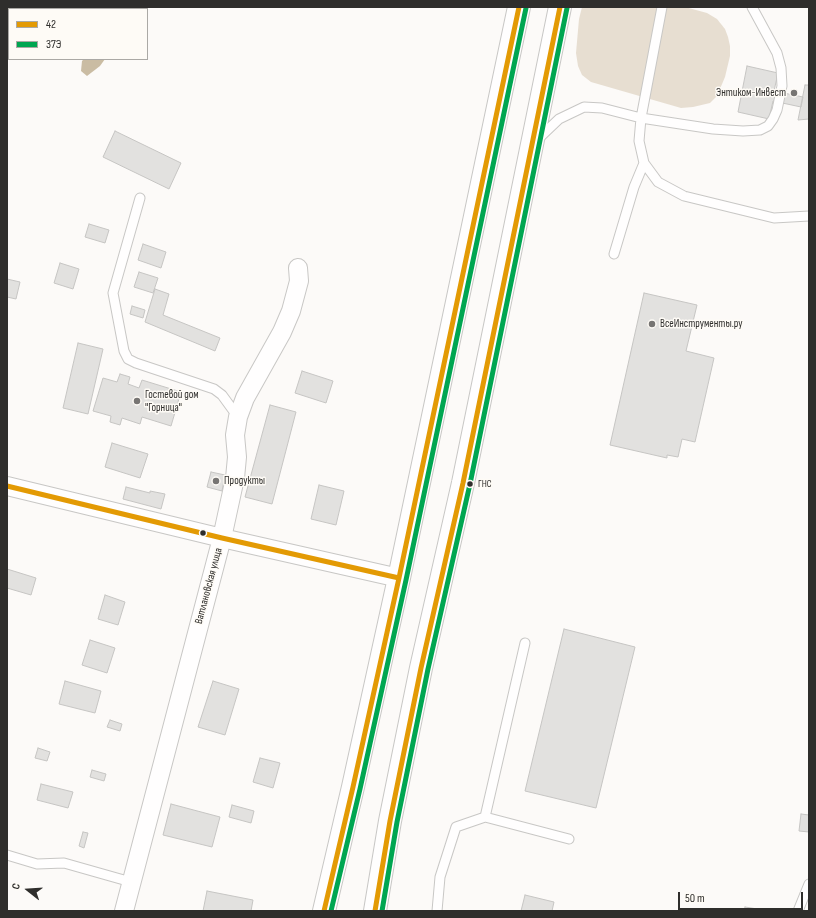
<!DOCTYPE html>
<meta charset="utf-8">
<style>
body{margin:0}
#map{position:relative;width:816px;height:918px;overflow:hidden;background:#fcfaf8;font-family:"Sofia Sans Condensed",sans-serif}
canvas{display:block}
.frame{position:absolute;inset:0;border:8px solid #2f2e2c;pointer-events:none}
.legend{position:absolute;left:8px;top:8px;width:140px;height:52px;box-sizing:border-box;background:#fefbf6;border:1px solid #aba9a5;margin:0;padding:5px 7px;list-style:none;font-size:12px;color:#2f2e2c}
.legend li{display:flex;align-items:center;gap:8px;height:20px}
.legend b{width:20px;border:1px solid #aba9a5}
.north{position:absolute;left:8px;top:870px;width:40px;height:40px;-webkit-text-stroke:3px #fefbf6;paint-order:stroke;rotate:287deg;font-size:11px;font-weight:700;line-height:16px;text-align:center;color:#2f2e2c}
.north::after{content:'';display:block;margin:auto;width:14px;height:18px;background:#2f2e2c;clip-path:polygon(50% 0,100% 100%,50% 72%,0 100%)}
.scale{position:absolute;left:678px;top:892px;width:125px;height:18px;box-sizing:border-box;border:2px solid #2f2e2c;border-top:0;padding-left:5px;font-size:12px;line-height:14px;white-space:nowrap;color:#2f2e2c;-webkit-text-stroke:3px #fefbf6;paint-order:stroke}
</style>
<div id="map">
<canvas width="816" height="918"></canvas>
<div class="frame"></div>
<ul class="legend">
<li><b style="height:5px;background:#e39a04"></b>42</li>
<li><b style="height:5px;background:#00a651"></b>37Э</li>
</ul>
<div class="north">С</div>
<div class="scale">50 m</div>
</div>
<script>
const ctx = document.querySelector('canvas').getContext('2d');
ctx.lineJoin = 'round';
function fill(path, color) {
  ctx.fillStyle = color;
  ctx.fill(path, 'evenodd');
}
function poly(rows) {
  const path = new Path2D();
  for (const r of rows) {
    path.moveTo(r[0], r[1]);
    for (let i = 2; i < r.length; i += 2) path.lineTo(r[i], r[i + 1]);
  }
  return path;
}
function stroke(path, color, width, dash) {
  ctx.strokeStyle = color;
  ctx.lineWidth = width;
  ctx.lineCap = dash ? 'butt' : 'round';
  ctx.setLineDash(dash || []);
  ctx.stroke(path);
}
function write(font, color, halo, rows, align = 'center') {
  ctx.font = font + ' "Sofia Sans Condensed",sans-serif';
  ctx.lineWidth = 3;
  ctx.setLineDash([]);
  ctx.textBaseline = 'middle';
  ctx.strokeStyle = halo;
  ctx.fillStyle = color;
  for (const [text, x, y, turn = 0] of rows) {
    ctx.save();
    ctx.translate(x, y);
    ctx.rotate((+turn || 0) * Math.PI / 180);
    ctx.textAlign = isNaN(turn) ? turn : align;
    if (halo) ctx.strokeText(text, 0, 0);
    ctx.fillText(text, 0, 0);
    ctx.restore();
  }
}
const green = poly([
 [582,7,685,7,707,13,717,19,725,29,728,37,730,46,730,56,725,77,717,96,710,103,693,107,681,108,591,82,582,75,578,66,576,53,579,19]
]);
const water = poly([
 [84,59,105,59,100,66,87,76,81,71,82,61]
]);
const building = poly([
 [747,66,778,73,774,91,803,97,801,107,773,101,769,119,738,112,747,66],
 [805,85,809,85,809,119,798,120,805,85],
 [115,131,181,163,169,189,103,157,115,131],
 [89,224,109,230,105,243,85,237,89,224],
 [143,244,166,252,161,268,138,260,143,244],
 [60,263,79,269,73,289,54,283,60,263],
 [139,272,158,278,153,293,134,287,139,272],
 [7,279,20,282,16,299,7,297,7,279],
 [155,289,169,294,163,315,220,338,215,351,145,322,155,289],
 [644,293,697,305,686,351,714,358,695,442,682,439,678,457,667,455,667,458,610,445,644,293],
 [132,306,145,310,143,318,130,314,132,306],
 [78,343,103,349,88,414,63,408,78,343],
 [302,371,333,381,326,403,295,393,302,371],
 [120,374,130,377,128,384,139,388,142,380,181,392,171,426,142,417,140,424,122,418,120,425,110,422,111,416,93,411,103,378,117,382,120,374],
 [270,405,296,412,272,504,245,497,270,405],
 [112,443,148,454,140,478,105,467,112,443],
 [211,472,225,475,222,491,207,487,211,472],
 [319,485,344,491,336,525,311,519,319,485],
 [126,487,150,493,150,491,165,494,161,509,123,499,126,487],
 [7,569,36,578,31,595,7,588,7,569],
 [105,595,125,602,118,625,98,619,105,595],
 [564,629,635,647,596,808,525,791,564,629],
 [90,640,115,648,107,673,82,665,90,640],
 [65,681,101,691,95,713,59,704,65,681],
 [213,681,239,689,225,735,198,727,213,681],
 [110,720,122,724,120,731,107,727,110,720],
 [38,748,50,752,47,761,35,758,38,748],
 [260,758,280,763,273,788,253,782,260,758],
 [92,770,106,774,104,781,90,777,92,770],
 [41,784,73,792,68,808,37,800,41,784],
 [171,804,220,817,212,847,163,835,171,804],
 [232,805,254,811,251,823,229,817,232,805],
 [801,814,809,815,809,832,799,831,801,814],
 [83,832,88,833,84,848,79,846,83,832],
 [207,891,253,900,251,911,203,911,207,891],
 [525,895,554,902,552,911,521,911,525,895],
 [745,907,770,911,744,911,745,907]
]);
const service = poly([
 [662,7,641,118,639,141,644,163,658,182,684,196,774,218,809,216],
 [538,139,559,119,584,107,602,108,641,118,713,129,743,131,760,130,768,126,773,119,777,110,782,86,781,68,777,53,752,7],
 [140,198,113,293,124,351,128,359,136,363,214,389,222,395,238,417],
 [614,254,634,187,644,163],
 [485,817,569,839],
 [7,855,37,864,64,863,131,882],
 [437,911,440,877,456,827,485,817,525,643],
 [798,911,809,884]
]);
const minor = poly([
 [7,486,222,538,399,578],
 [124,911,222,538,235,478,237,457,235,435,238,417,245,398,282,332,291,311,299,281,298,268]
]);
const primary = poly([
 [324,911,353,787,399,578,519,7],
 [375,911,390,821,421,668,463,483,560,7]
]);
const bus1 = poly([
 [7,486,222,538,399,578],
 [324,911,353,787,399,578,519,7],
 [375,911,390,821,421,668,463,483,560,7]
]);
const bus2 = poly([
 [331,911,360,789,406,580,526,8],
 [382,911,397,822,428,669,470,484,567,8]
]);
const markers = [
 [794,93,4,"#777573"],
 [652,324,4,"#777573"],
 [137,401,4,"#777573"],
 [216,481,4,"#777573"],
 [470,484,3.5,"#2f2e2c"],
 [203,533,3.5,"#2f2e2c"]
];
const busNames = [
 ["ГНС",478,484]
];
const poiNames = [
 ["Энтиком-Инвест",786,93,"right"],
 ["ВсеИнструменты.ру",660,324],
 ["Гостевой дом",145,395],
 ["\"Горница\"",145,408],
 ["Продукты",224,481]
];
const streetNames = [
 ["Ватлановская улица",209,586,-75]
];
fill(green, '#e7ded1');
fill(water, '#cabca3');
fill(building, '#e2e1df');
stroke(building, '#c6c5c3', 1);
stroke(service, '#c8c7c5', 11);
stroke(minor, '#c8c7c5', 20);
stroke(primary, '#c8c7c5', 24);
stroke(service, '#fffefe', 9);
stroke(minor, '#fffefe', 18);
stroke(primary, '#fffefe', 22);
stroke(bus1, '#e39a04', 5);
stroke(bus2, '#00a651', 5);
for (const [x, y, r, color] of markers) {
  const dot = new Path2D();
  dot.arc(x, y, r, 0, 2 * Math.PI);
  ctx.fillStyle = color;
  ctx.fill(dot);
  stroke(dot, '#fefbf6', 1.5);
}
write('10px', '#2f2e2c', '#fefbf6', busNames, 'left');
write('11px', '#2f2e2c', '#fefbf6', poiNames, 'left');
write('11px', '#2f2e2c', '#fefbf6', streetNames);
</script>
